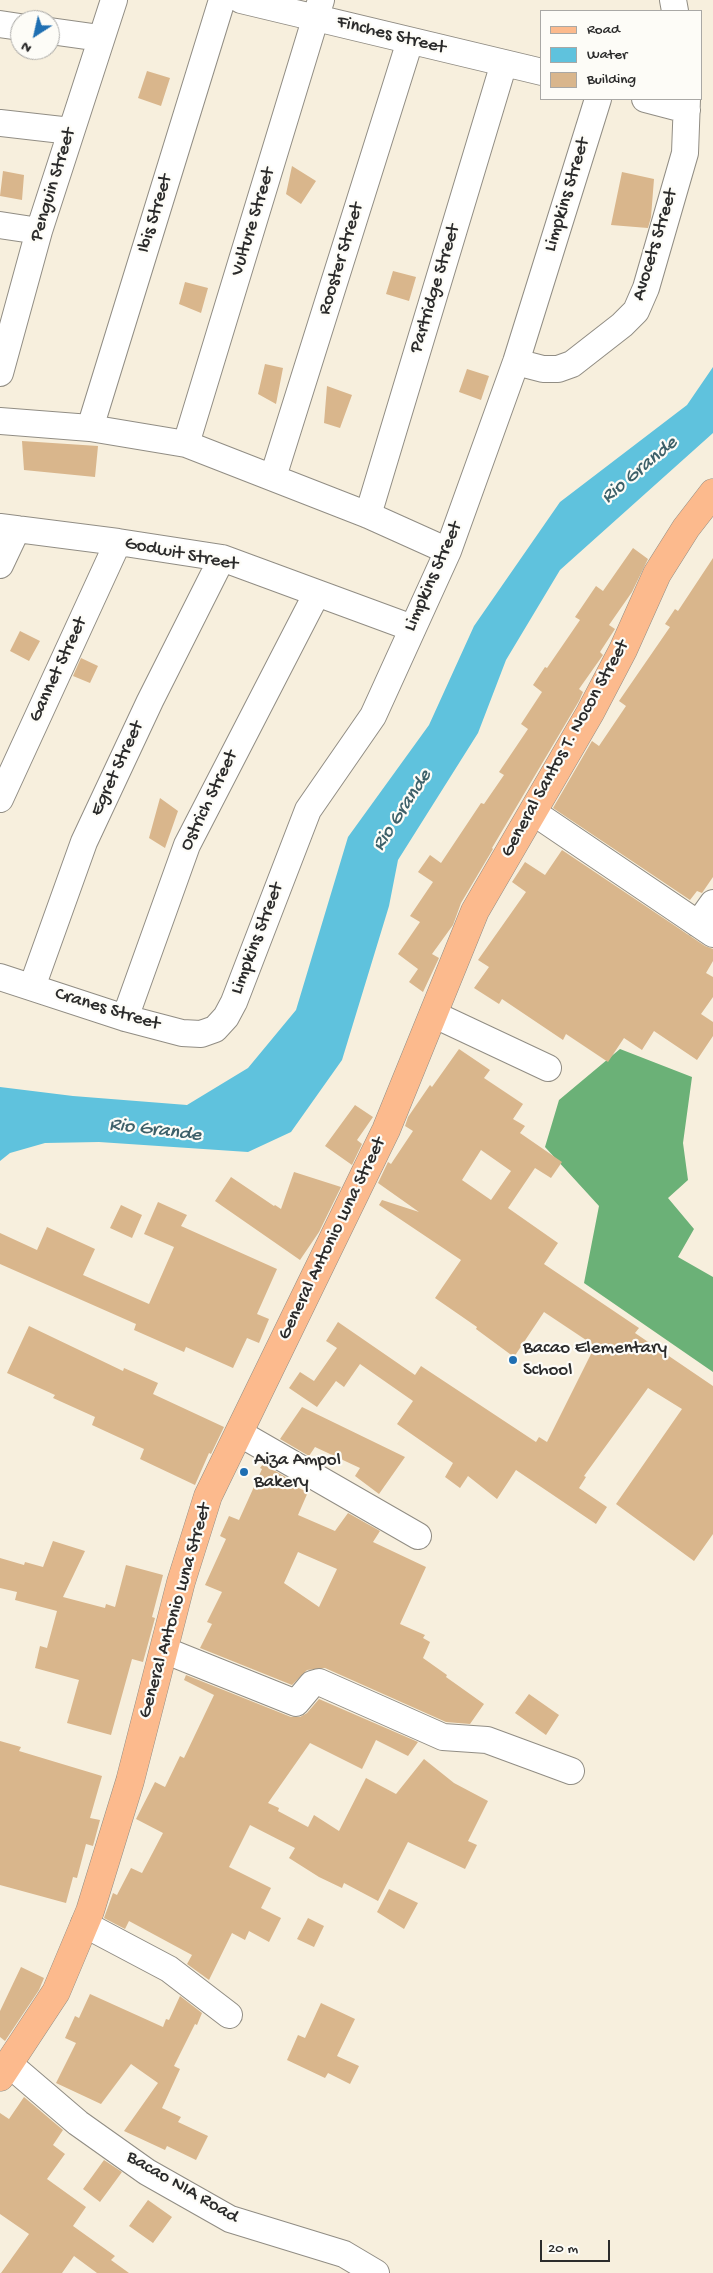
<!DOCTYPE html>
<style>
body{margin:0}
#map{position:relative;width:713px;height:2273px;overflow:hidden;background:#f7efdd;font-family:"Gochi Hand",sans-serif}
canvas{display:block}
.legend{position:absolute;left:540px;top:10px;width:162px;height:90px;box-sizing:border-box;background:#fdfcf7;border:1px solid #a9a8a5;margin:0;padding:6px 9px;list-style:none;font-size:15px;color:#2b2b2b}
.legend li{display:flex;align-items:center;gap:10px;height:25px}
.legend b{width:25px;border:1px solid #a9a8a5}
.north{position:absolute;left:10px;top:10px;width:50px;height:50px;box-sizing:border-box;background:#fdfcf7;border:1px solid #a9a8a5;border-radius:50%;rotate:215deg;font-size:14px;font-weight:700;line-height:20px;text-align:center;color:#2b2b2b}
.north::after{content:'';display:block;margin:auto;width:18px;height:22px;background:#1f6fb2;clip-path:polygon(50% 0,100% 100%,50% 72%,0 100%)}
.scale{position:absolute;left:540px;top:2240px;width:70px;height:22px;box-sizing:border-box;border:2px solid #2b2b2b;border-top:0;padding-left:6px;font-size:15px;line-height:18px;white-space:nowrap;color:#2b2b2b;-webkit-text-stroke:4px #fdfcf7;paint-order:stroke}
</style>
<div id="map">
<canvas width="713" height="2273"></canvas>
<ul class="legend">
<li><b style="height:6px;background:#fcba8d"></b>Road</li>
<li><b style="height:14px;background:#5fc2dd"></b>Water</li>
<li><b style="height:14px;background:#d9b68c"></b>Building</li>
</ul>
<div class="north">N</div>
<div class="scale">20 m</div>
</div>
<script>
const ctx = document.querySelector('canvas').getContext('2d');
ctx.lineJoin = 'round';
function fill(path, color) {
  ctx.fillStyle = color;
  ctx.fill(path, 'evenodd');
}
function poly(rows) {
  const path = new Path2D();
  for (const r of rows) {
    path.moveTo(r[0], r[1]);
    for (let i = 2; i < r.length; i += 2) path.lineTo(r[i], r[i + 1]);
  }
  return path;
}
function stroke(path, color, width, dash) {
  ctx.strokeStyle = color;
  ctx.lineWidth = width;
  ctx.lineCap = dash ? 'butt' : 'round';
  ctx.setLineDash(dash || []);
  ctx.stroke(path);
}
function write(font, color, halo, rows, align = 'center') {
  ctx.font = font + ' "Gochi Hand",sans-serif';
  ctx.lineWidth = 4.5;
  ctx.setLineDash([]);
  ctx.textBaseline = 'middle';
  ctx.strokeStyle = halo;
  ctx.fillStyle = color;
  for (const [text, x, y, turn = 0] of rows) {
    ctx.save();
    ctx.translate(x, y);
    ctx.rotate((+turn || 0) * Math.PI / 180);
    ctx.textAlign = isNaN(turn) ? turn : align;
    if (halo) ctx.strokeText(text, 0, 0);
    ctx.fillText(text, 0, 0);
    ctx.restore();
  }
}
const forest = poly([
 [620,1049,692,1077,683,1143,688,1180,668,1198,694,1229,678,1257,713,1277,713,1372,584,1283,599,1206,545,1147,559,1100]
]);
const water = poly([
 [713,367,713,433,560,570,506,660,478,733,398,860,389,906,342,1060,291,1132,248,1152,99,1142,45,1143,10,1153,0,1161,0,1087,73,1096,187,1105,248,1068,296,1010,348,837,429,725,474,626,560,502,687,405]
]);
const building = poly([
 [147,71,170,78,161,106,138,98],
 [292,166,316,181,301,204,286,194],
 [3,171,24,175,22,200,0,196],
 [622,172,654,179,651,217,648,228,611,225],
 [393,271,416,277,409,301,386,294],
 [185,282,208,288,201,313,179,304],
 [265,364,283,368,276,404,258,394],
 [467,369,489,376,481,400,459,392],
 [327,386,352,395,340,428,324,423],
 [22,441,98,446,95,477,24,470],
 [633,548,648,559,632,592,609,625,615,629,600,652,603,655,579,689,583,692,579,701,492,848,493,849,461,903,453,925,432,954,439,958,423,992,409,982,418,969,398,954,420,922,410,916,433,882,418,872,430,855,441,863,481,803,484,804,504,775,499,772,528,729,521,724,542,692,533,685,545,667,547,668,580,620,575,617,596,586,603,591],
 [713,558,713,877,702,893,697,891,690,900,553,808,592,741,599,746,626,706,619,701,670,627,665,624,675,609,678,611],
 [20,631,40,641,29,661,10,651],
 [81,658,98,666,90,683,73,676],
 [160,798,178,811,165,848,149,838],
 [562,850,705,946,713,949,713,961,706,973,713,977,713,997,701,1014,713,1022,713,1036,697,1060,654,1031,642,1050,624,1038,608,1062,566,1034,563,1040,502,999,499,1004,474,988,489,967,478,960,526,892,512,882,525,862,545,875],
 [459,1049,490,1070,484,1078,523,1104,513,1119,525,1126,520,1133,562,1162,551,1178,535,1168,508,1208,558,1243,544,1264,639,1328,635,1333,713,1386,713,1534,694,1561,616,1504,682,1409,648,1388,584,1476,586,1477,579,1488,607,1507,596,1524,516,1470,497,1499,468,1476,460,1488,445,1477,453,1463,397,1424,413,1401,360,1364,344,1387,336,1381,317,1407,289,1388,300,1372,314,1381,337,1348,326,1341,338,1322,415,1375,421,1366,536,1442,539,1437,547,1442,595,1346,544,1312,514,1357,476,1329,477,1327,435,1298,461,1260,379,1205,382,1200,419,1212,378,1183,388,1162,391,1164,413,1131,405,1126,408,1117,430,1085,432,1087],
 [481,1150,511,1171,491,1200,462,1180],
 [355,1105,373,1117,357,1140,362,1144,352,1165,325,1146],
 [294,1172,341,1187,319,1232,300,1260,215,1201,231,1177,274,1206,275,1205,281,1209],
 [158,1202,187,1215,181,1226,277,1269,257,1314,269,1319,259,1343,247,1338,233,1368,186,1347,184,1352,134,1330,136,1324,0,1264,0,1233,37,1250,47,1227,95,1249,83,1275,149,1304,174,1247,144,1234],
 [121,1205,142,1215,132,1238,110,1228],
 [29,1326,123,1371,124,1368,158,1383,153,1394,224,1427,211,1454,209,1453,195,1485,140,1459,144,1449,92,1425,95,1417,53,1398,55,1395,7,1373],
 [302,1407,405,1457,379,1494,355,1476,360,1468,315,1447,309,1456,280,1439],
 [263,1464,291,1480,289,1484,308,1492,298,1515,335,1531,348,1513,380,1531,373,1542,426,1567,400,1624,425,1635,423,1638,430,1642,423,1658,447,1675,446,1677,484,1704,470,1724,446,1722,325,1668,307,1670,292,1685,200,1648,212,1624,207,1622,222,1592,205,1585,226,1539,220,1536,229,1516,239,1520,262,1469,260,1468],
 [298,1552,337,1569,319,1607,284,1583],
 [53,1541,85,1551,63,1597,105,1608,106,1604,115,1607,126,1565,163,1575,152,1617,155,1618,143,1662,132,1659,111,1735,67,1723,79,1680,35,1668,40,1646,47,1648,57,1611,15,1600,17,1592,0,1588,0,1558,24,1565,25,1562,43,1567],
 [186,1675,291,1717,300,1717,307,1713,319,1699,418,1742,408,1756,376,1740,362,1769,310,1743,268,1803,279,1808,278,1811,308,1827,314,1815,339,1831,366,1778,396,1794,424,1759,454,1783,488,1801,468,1841,477,1845,465,1869,408,1842,378,1901,344,1883,342,1888,319,1877,289,1858,295,1848,250,1825,229,1867,271,1888,261,1908,281,1918,269,1942,249,1931,245,1940,232,1933,209,1980,187,1964,192,1955,129,1921,125,1929,104,1918,113,1893,117,1895,131,1868,142,1873,163,1833,136,1819,155,1782,165,1787,180,1756,184,1758,214,1695,184,1680],
 [529,1694,559,1715,546,1735,515,1713],
 [0,1741,21,1747,19,1751,102,1776,90,1818,100,1820,93,1846,86,1844,77,1878,73,1877,66,1903,0,1885],
 [389,1889,418,1903,404,1929,377,1912],
 [308,1918,324,1926,314,1947,297,1939],
 [21,1967,44,1978,39,1990,5,2041,0,2037,0,2011],
 [90,1994,163,2027,166,2019,169,2020,180,1996,202,2013,197,2025,195,2024,174,2066,180,2069,162,2108,181,2117,178,2122,208,2136,196,2160,167,2146,165,2150,124,2131,158,2083,131,2064,101,2104,56,2083,76,2043,65,2038,75,2016,79,2018],
 [321,2003,355,2019,337,2056,359,2066,350,2084,328,2073,325,2078,287,2060,298,2035,305,2038],
 [24,2097,63,2130,53,2145,65,2154,47,2179,86,2207,73,2226,115,2256,111,2260,129,2273,97,2273,74,2256,62,2273,1,2273,29,2234,0,2214,0,2113,9,2119],
 [104,2160,122,2172,100,2202,83,2189],
 [148,2200,172,2217,153,2243,129,2226]
]);
const minor = poly([
 [241,0,542,72],
 [673,0,675,11],
 [0,24,20,27],
 [50,31,100,38],
 [645,99,687,110],
 [0,123,71,131],
 [0,225,39,231],
 [516,362,543,369,558,369,572,364,622,325,636,311,646,288,685,153,687,99],
 [0,373,39,231,114,0],
 [0,421,90,428,186,444,368,515,448,551],
 [90,428,222,0],
 [186,444,321,0],
 [273,477,410,41],
 [368,515,504,63],
 [0,527,118,542,222,558,412,628],
 [0,565,17,529],
 [0,799,118,542],
 [533,812,713,934],
 [698,924,713,903],
 [0,977,125,1018,182,1033,201,1034,215,1029,226,1017,234,1002,308,810,373,716,448,551,516,362,598,99],
 [32,987,84,842,150,701,222,558],
 [433,1014,548,1068],
 [125,1018,187,845,317,593],
 [239,1433,418,1536],
 [164,1650,296,1703,312,1684,319,1682,443,1737,487,1740,571,1771],
 [84,1924,169,1969,229,2015],
 [9,2064,78,2123,147,2172,230,2219,344,2254,376,2273]
]);
const major = poly([
 [0,2077,56,1992,90,1911,130,1781,181,1582,208,1496,386,1130,475,911,590,713,623,650,657,574,686,528,713,493]
]);
const markers = [
 [513,1360,5,"#1f6fb2"],
 [244,1472,5,"#1f6fb2"]
];
const streetNames = [
 ["Finches Street",391,36,14],
 ["Penguin Street",54,185,-73],
 ["Limpkins Street",568,195,-73],
 ["Ibis Street",156,214,-73],
 ["Vulture Street",254,222,-73],
 ["Avocets Street",656,245,-73],
 ["Rooster Street",342,259,-73],
 ["Partridge Street",436,289,-73],
 ["Godwit Street",181,555,11],
 ["Limpkins Street",434,577,-66],
 ["Gannet Street",59,670,-65],
 ["General Santos T. Nocon Street",566,749,-61],
 ["Egret Street",118,769,-65],
 ["Ostrich Street",210,801,-64],
 ["Limpkins Street",258,939,-69],
 ["Cranes Street",107,1010,17],
 ["General Antonio Luna Street",333,1239,-64],
 ["General Antonio Luna Street",176,1611,-74],
 ["Bacao NIA Road",182,2188,30]
];
const poiNames = [
 ["Bacao Elementary",523,1349],
 ["School",523,1371],
 ["Aiza Ampol",254,1461],
 ["Bakery",254,1483]
];
const waterNames = [
 ["Rio Grande",640,471,-40],
 ["Rio Grande",403,811,-57],
 ["Rio Grande",155,1131,7]
];
fill(forest, '#6bb177');
fill(water, '#5fc2dd');
fill(building, '#d9b68c');
stroke(minor, '#918d84', 28);
stroke(major, '#918d84', 29);
stroke(minor, '#fff', 26);
stroke(major, '#fcba8d', 28);
for (const [x, y, r, color] of markers) {
  const dot = new Path2D();
  dot.arc(x, y, r, 0, 2 * Math.PI);
  ctx.fillStyle = color;
  ctx.fill(dot);
  stroke(dot, '#fdfcf7', 2);
}
write('19px', '#2b2b2b', '#fdfcf7', streetNames);
write('19px', '#2b2b2b', '#fdfcf7', poiNames, 'left');
write('italic 20px', '#3d6069', '#fdfcf7', waterNames);
</script>
